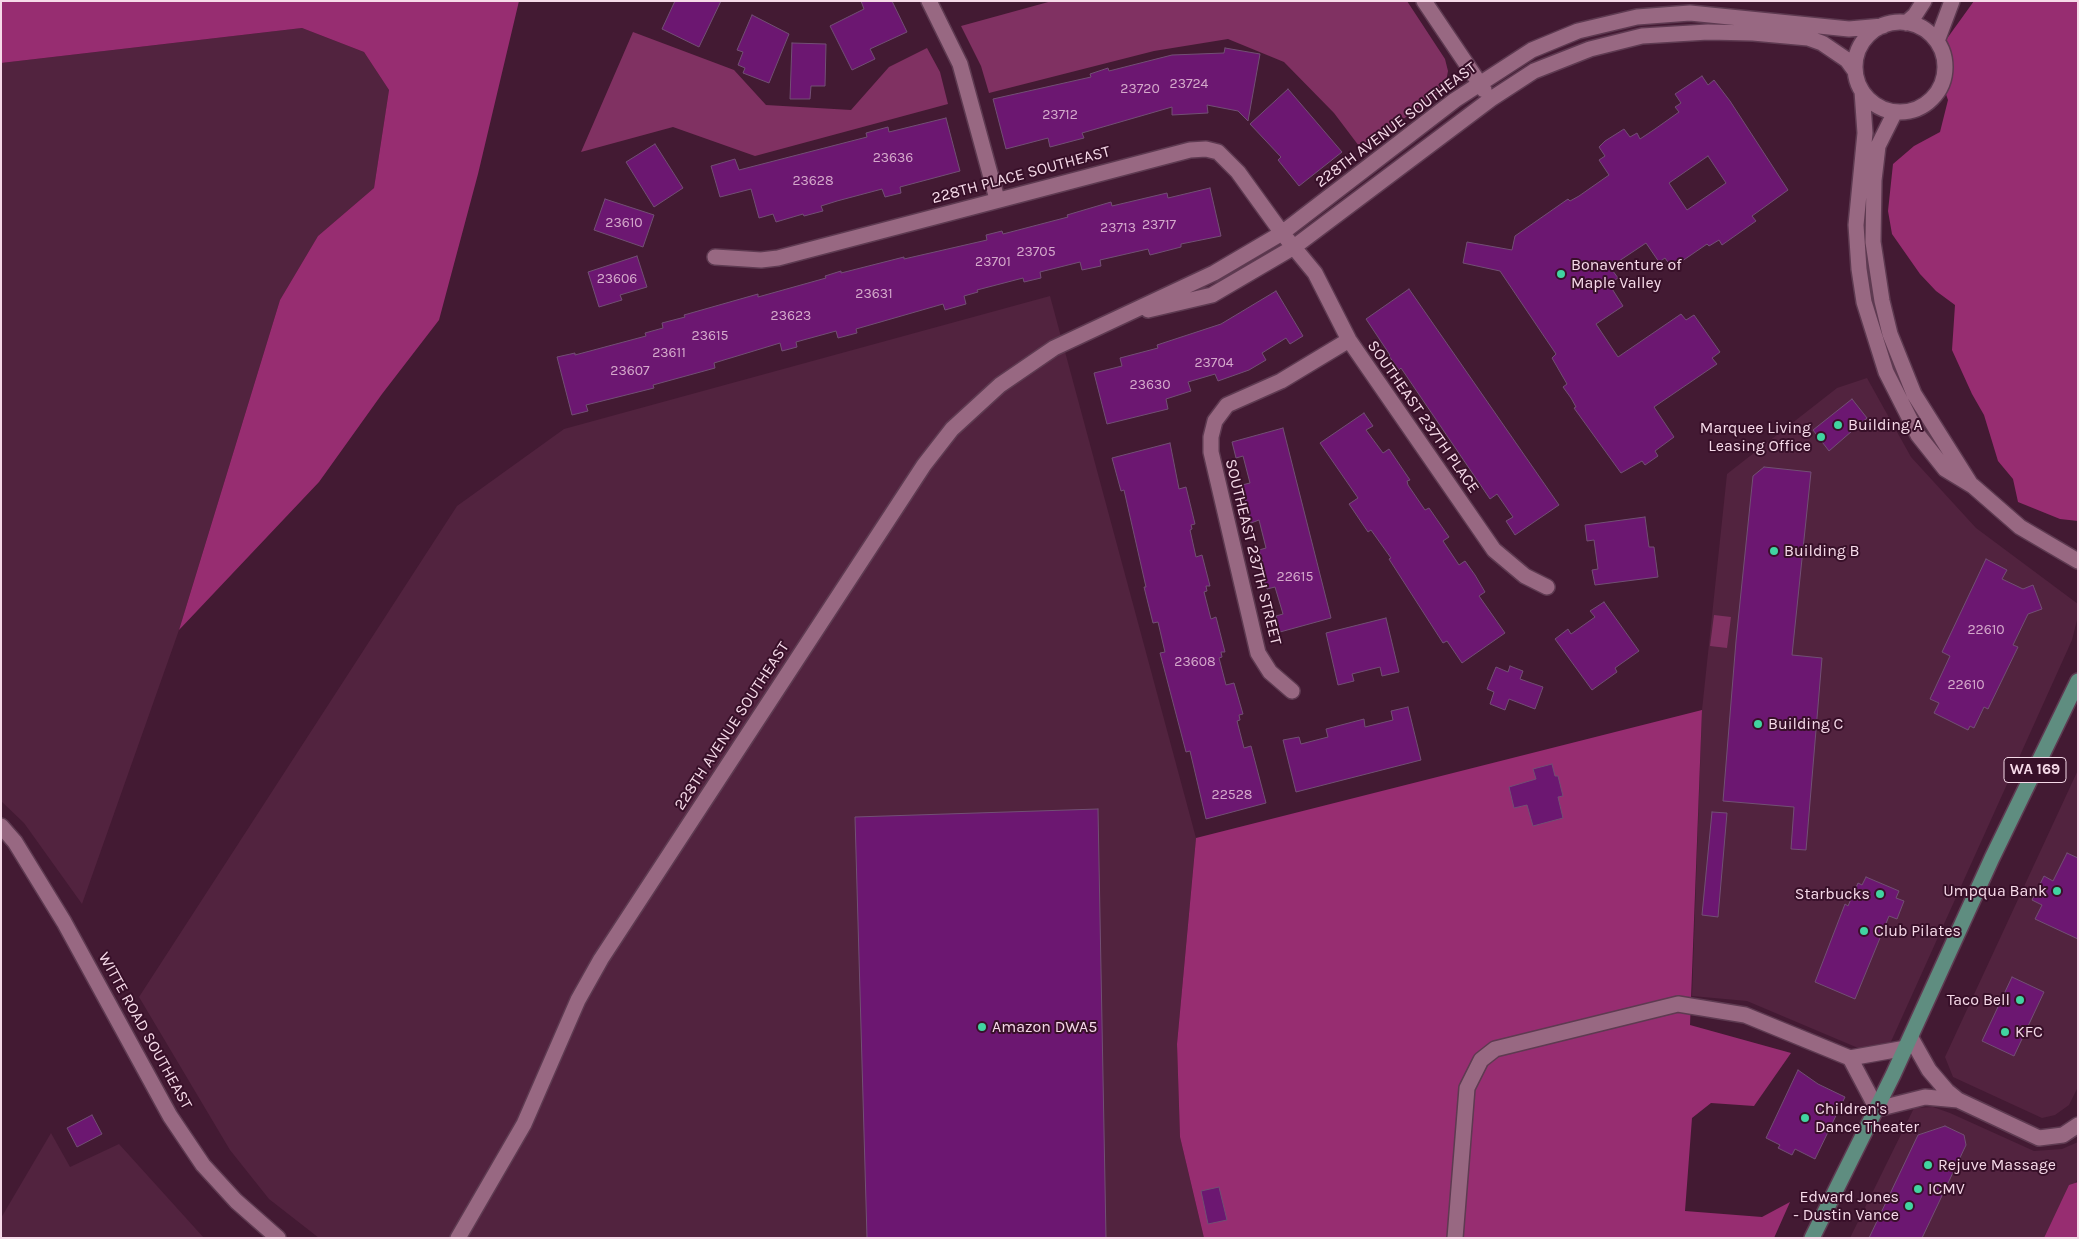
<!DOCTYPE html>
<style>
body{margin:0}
#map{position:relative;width:2079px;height:1239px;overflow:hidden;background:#431a33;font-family:Karla,sans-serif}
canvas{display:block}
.frame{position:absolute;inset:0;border:2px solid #f6dae9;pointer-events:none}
</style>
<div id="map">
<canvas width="2079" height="1239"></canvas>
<div class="frame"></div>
</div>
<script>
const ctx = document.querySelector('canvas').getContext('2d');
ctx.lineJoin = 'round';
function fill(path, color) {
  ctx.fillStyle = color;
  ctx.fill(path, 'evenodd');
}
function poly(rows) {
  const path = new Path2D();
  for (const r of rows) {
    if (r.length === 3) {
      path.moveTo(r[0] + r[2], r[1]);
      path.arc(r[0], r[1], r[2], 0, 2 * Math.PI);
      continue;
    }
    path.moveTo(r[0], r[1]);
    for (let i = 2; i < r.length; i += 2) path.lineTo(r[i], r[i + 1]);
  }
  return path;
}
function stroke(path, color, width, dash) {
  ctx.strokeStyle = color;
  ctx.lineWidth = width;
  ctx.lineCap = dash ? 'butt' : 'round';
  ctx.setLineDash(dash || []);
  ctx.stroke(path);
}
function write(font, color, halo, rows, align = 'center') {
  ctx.font = font + ' Karla,sans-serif';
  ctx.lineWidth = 4;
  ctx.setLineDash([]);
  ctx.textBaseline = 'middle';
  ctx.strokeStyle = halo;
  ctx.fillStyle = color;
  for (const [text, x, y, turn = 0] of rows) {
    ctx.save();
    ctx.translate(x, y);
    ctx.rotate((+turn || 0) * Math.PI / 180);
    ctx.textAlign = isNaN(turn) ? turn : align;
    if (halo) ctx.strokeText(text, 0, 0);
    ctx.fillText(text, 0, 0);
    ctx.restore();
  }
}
const built = poly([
 [302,28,364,52,389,90,374,188,318,236,280,300,179,630,82,904,24,823,1,801,1,63],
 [1050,296,1196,838,1177,1044,1180,1137,1204,1238,319,1238,269,1199,230,1150,139,997,457,506,564,429],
 [1867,378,1911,457,1976,528,2078,604,2078,616,2072,640,1889,1046,1877,1056,1747,1001,1692,996,1702,710,1727,474,1837,388],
 [2078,770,2078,1087,2069,1105,2055,1115,2042,1118,1953,1077,1945,1057],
 [1933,1107,1950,1113,2034,1151,2062,1149,2078,1142,2078,1178,2049,1238,1850,1238,1914,1108],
 [51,1133,70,1167,119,1144,204,1238,1,1238,1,1218]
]);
const green = poly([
 [1052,1,1407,1,1445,59,1448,71,1446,82,1438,93,1362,150,1334,113,1284,62,1228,39,1154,51,989,93,981,66,961,26],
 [633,32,734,70,766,105,851,110,889,67,927,48,940,72,948,104,755,156,673,127,581,152],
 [1714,615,1731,617,1727,648,1710,646]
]);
const forest = poly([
 [1,1,519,1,478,174,439,320,382,394,319,482,179,630,280,300,318,236,374,188,389,90,364,52,302,28,1,63],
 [1974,1,2078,1,2078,521,2060,519,2018,502,2013,479,1998,461,1984,415,1972,394,1952,350,1955,305,1936,291,1920,274,1892,234,1888,211,1893,164,1914,146,1940,132,1948,100,1936,66,1938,51],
 [1702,710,1690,1025,1791,1053,1754,1106,1711,1103,1692,1118,1685,1211,1762,1217,1790,1202,1774,1238,1204,1238,1180,1137,1177,1044,1196,838],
 [2078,1182,2078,1238,2044,1238,2069,1185]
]);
const building = poly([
 [675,1,721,1,699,47,662,29,675,1],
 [861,1,892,1,907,32,870,49,875,59,852,70,830,26,864,9,861,1],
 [752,15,789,34,769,83,743,73,745,68,738,65,743,52,737,50,752,15],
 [792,43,826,44,825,86,811,86,810,99,790,99,792,43],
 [1225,48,1260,54,1248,121,1238,111,1207,105,1208,113,1172,115,1172,107,1082,133,1084,138,1050,147,1048,138,1006,149,993,99,1091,77,1090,74,1108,68,1109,71,1172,55,1224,53,1225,48],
 [1702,76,1708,85,1714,80,1730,101,1788,190,1752,216,1756,221,1722,245,1719,240,1709,246,1707,244,1672,268,1665,258,1659,262,1646,243,1610,267,1618,278,1609,284,1623,306,1596,324,1618,357,1681,314,1686,320,1694,315,1720,352,1712,358,1717,364,1654,407,1674,437,1655,451,1658,456,1645,465,1642,461,1621,473,1574,408,1576,407,1571,398,1563,387,1567,384,1552,358,1556,354,1500,271,1463,263,1467,242,1512,250,1515,236,1568,199,1570,201,1579,196,1609,175,1599,160,1605,156,1599,147,1605,141,1624,129,1630,137,1637,133,1640,139,1655,129,1679,112,1675,107,1681,103,1675,94,1702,76],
 [1708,156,1726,183,1687,210,1669,183,1708,156],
 [1288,89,1342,152,1299,186,1278,160,1281,157,1250,124,1288,89],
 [946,118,960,171,900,187,901,193,885,197,882,189,837,201,821,206,823,211,804,216,803,214,776,222,773,214,759,218,751,189,720,197,711,166,735,159,739,170,867,137,866,133,888,127,889,132,946,118],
 [655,144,683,188,654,207,626,162,655,144],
 [1210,188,1221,236,1181,244,1181,247,1150,255,1148,249,1100,260,1101,266,1082,270,1080,262,1040,272,1041,278,1024,282,1023,278,977,290,978,292,964,296,966,304,945,310,943,304,856,329,857,333,838,338,836,331,796,342,797,347,782,351,780,343,714,363,715,368,653,385,654,388,586,405,588,411,572,415,557,357,575,353,575,355,646,336,645,333,663,328,662,323,685,317,684,315,758,294,758,297,826,278,825,276,841,271,841,273,904,257,904,259,987,240,986,235,1002,231,1003,234,1068,217,1067,215,1111,202,1112,206,1167,193,1168,198,1210,188],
 [605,199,654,215,643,247,594,230,605,199],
 [637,256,647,287,620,295,622,300,599,307,588,272,637,256],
 [1409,289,1559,505,1515,535,1506,521,1513,517,1497,494,1490,499,1401,368,1399,370,1389,356,1390,355,1366,319,1409,289],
 [1276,291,1303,336,1290,344,1286,338,1262,353,1266,360,1249,370,1218,381,1215,374,1188,382,1191,391,1166,399,1168,409,1107,424,1094,373,1122,366,1120,358,1158,348,1157,345,1221,324,1276,291],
 [1852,399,1867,418,1829,451,1813,430,1852,399],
 [1364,413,1373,426,1366,430,1383,453,1389,449,1410,480,1407,481,1408,485,1425,510,1429,508,1449,537,1443,541,1459,565,1465,561,1475,575,1485,592,1479,596,1505,633,1462,663,1447,641,1443,643,1389,559,1391,558,1371,530,1368,532,1349,504,1358,498,1320,443,1364,413],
 [1283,428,1331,618,1280,632,1276,616,1283,614,1275,587,1267,589,1262,572,1265,571,1259,550,1266,548,1259,520,1251,523,1242,485,1250,483,1243,456,1236,458,1232,442,1283,428],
 [1170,443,1179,489,1186,487,1195,524,1191,525,1192,529,1190,530,1196,557,1202,555,1210,586,1206,586,1207,591,1204,592,1211,619,1216,617,1225,652,1221,652,1222,657,1219,658,1226,685,1234,683,1243,714,1239,715,1240,720,1237,721,1244,748,1251,746,1266,803,1206,819,1190,751,1186,752,1160,653,1165,652,1158,622,1153,623,1144,587,1146,587,1124,490,1121,491,1112,458,1170,443],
 [1764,467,1811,472,1792,655,1822,658,1806,850,1791,849,1794,807,1723,801,1736,641,1753,476,1764,467],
 [1645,517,1649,547,1654,547,1658,577,1595,585,1592,570,1598,569,1594,540,1587,541,1585,525,1645,517],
 [1986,559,2007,570,2002,579,2023,589,2033,585,2042,609,2028,614,2013,645,2018,647,1988,709,1984,707,1974,728,1970,726,1968,730,1934,713,1939,703,1930,699,1950,656,1942,652,1986,559],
 [1604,602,1639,651,1615,668,1617,672,1592,690,1555,639,1568,629,1571,634,1595,617,1590,611,1604,602],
 [1386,618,1399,672,1382,676,1380,667,1352,674,1354,681,1338,685,1326,633,1386,618],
 [1510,666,1523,671,1520,679,1543,687,1535,709,1509,699,1505,710,1490,704,1494,692,1487,689,1496,667,1508,672,1510,666],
 [1408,707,1421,760,1296,792,1283,740,1299,737,1301,744,1328,737,1326,729,1364,719,1365,727,1393,720,1391,711,1408,707],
 [1552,764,1555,776,1558,776,1563,796,1558,797,1563,818,1533,826,1527,805,1514,808,1509,787,1536,779,1533,769,1552,764],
 [1098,809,1106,1238,867,1238,855,817,1098,809],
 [1712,812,1727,813,1718,917,1702,915,1712,812],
 [2067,853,2078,858,2078,939,2035,919,2042,905,2032,900,2044,876,2053,881,2067,853],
 [1866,877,1899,891,1896,898,1904,901,1897,919,1889,916,1855,999,1815,982,1845,904,1848,906,1858,883,1862,885,1866,877],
 [2012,977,2044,992,2014,1056,1982,1041,2012,977],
 [1798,1070,1818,1084,1845,1097,1815,1159,1795,1149,1792,1155,1778,1148,1780,1145,1766,1138,1798,1070],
 [92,1115,102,1134,77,1147,67,1128,92,1115],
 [1945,1126,1964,1135,1966,1145,1922,1238,1869,1238,1918,1135,1945,1126],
 [1219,1187,1227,1220,1208,1224,1201,1191,1219,1187]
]);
const street = poly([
 [929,1,960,64,997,199],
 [1424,1,1484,90],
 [1900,67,45],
 [1906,23,1915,15,1924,1],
 [1937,41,1952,1],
 [1862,91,1865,133,1856,225,1859,269,1864,302,1886,372,1918,435,1945,469,1973,486,2020,527,2078,561],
 [1895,112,1878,146,1874,180,1873,242,1882,301,1890,334,1914,394,1970,483],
 [715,257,761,260,778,258,1190,150,1206,149,1218,152,1238,172,1282,233,1315,273,1349,340,1494,550,1525,576,1547,587],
 [1148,310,1212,295,1294,247,1491,99,1534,71,1590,49,1642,36,1708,32,1753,33,1808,38,1822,43,1847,60,1855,71],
 [1292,691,1270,672,1258,653,1211,452,1211,437,1215,421,1227,405,1281,381,1349,340],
 [1911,1038,1929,1070,1947,1091,1958,1100,2039,1138,2063,1135,2078,1125],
 [1850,1058,1877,1109,1925,1097,1958,1100],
 [1850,1058,1906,1048],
 [458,1238,524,1124,578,1000,601,959,924,465,952,429,1000,385,1054,348,1214,273,1282,233,1455,100,1532,50,1578,31,1637,17,1690,13,1849,29,1883,26],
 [1455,1238,1467,1088,1481,1060,1495,1049,1678,1004,1745,1015,1850,1058]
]);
const secondary = poly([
 [1,826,15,842,64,922,170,1116,203,1165,236,1201,278,1238]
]);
const primary = poly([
 [1812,1238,1893,1075,1992,858,2078,681]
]);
const markers = [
 [1561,274,5,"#41d4a1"],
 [1838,425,5,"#41d4a1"],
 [1821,437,5,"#41d4a1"],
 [1774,551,5,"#41d4a1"],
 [1758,724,5,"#41d4a1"],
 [2057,891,5,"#41d4a1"],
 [1880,894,5,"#41d4a1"],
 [1864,931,5,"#41d4a1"],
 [2020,1000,5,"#41d4a1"],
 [982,1027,5,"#41d4a1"],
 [2005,1032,5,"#41d4a1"],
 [1805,1118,5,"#41d4a1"],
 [1928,1165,5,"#41d4a1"],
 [1918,1189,5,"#41d4a1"],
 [1909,1206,5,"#41d4a1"]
];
const numberNames = [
 ["23724",1189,84],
 ["23720",1140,89],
 ["23712",1060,115],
 ["23636",893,158],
 ["23628",813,181],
 ["23610",624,223],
 ["23717",1159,225],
 ["23713",1118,228],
 ["23705",1036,252],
 ["23701",993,262],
 ["23606",617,279],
 ["23631",874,294],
 ["23623",791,316],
 ["23615",710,336],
 ["23611",669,353],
 ["23704",1214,363],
 ["23607",630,371],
 ["23630",1150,385],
 ["22615",1295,577],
 ["22610",1986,630],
 ["23608",1195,662],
 ["22610",1966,685],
 ["22528",1232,795]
];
const shields = [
 [2035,770,62]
];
const shieldNames = [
 ["WA 169",2035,770]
];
const streetNames = [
 ["228TH AVENUE SOUTHEAST",1396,125,-37],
 ["228TH PLACE SOUTHEAST",1021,175,-15],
 ["SOUTHEAST 237TH PLACE",1423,417,55],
 ["SOUTHEAST 237TH STREET",1253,552,76],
 ["228TH AVENUE SOUTHEAST",732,726,-57],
 ["WITTE ROAD SOUTHEAST",145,1031,61]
];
const poiNames = [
 ["Bonaventure of",1571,265],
 ["Maple Valley",1571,283],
 ["Building A",1848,425],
 ["Marquee Living",1811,428,"right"],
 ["Leasing Office",1811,446,"right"],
 ["Building B",1784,551],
 ["Building C",1768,724],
 ["Umpqua Bank",2047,891,"right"],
 ["Starbucks",1870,894,"right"],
 ["Club Pilates",1874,931],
 ["Taco Bell",2010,1000,"right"],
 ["Amazon DWA5",992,1027],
 ["KFC",2015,1032],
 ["Children's",1815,1109],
 ["Dance Theater",1815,1127],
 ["Rejuve Massage",1938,1165],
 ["ICMV",1928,1189],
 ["Edward Jones",1899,1197,"right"],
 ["- Dustin Vance",1899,1215,"right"]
];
fill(built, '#52233f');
fill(green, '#803162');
fill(forest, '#972d71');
fill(building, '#6c1771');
stroke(building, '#724f74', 1);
stroke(street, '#5e3a51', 18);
stroke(secondary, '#5e3a51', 18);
stroke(primary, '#5e3a51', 18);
stroke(street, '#986882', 15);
stroke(secondary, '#986882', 15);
stroke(primary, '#5f8d80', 15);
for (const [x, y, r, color] of markers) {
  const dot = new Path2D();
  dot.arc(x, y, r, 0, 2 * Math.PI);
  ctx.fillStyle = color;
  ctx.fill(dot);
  stroke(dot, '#381029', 2);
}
write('14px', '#d4a9cb', null, numberNames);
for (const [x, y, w] of shields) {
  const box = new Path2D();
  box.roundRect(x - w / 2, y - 12.5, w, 25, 4);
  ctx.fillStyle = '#381029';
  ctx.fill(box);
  stroke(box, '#f6dae9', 1);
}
write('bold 15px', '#f6dae9', null, shieldNames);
write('16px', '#f6dae9', '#381029', streetNames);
write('16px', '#f6dae9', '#381029', poiNames, 'left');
</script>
